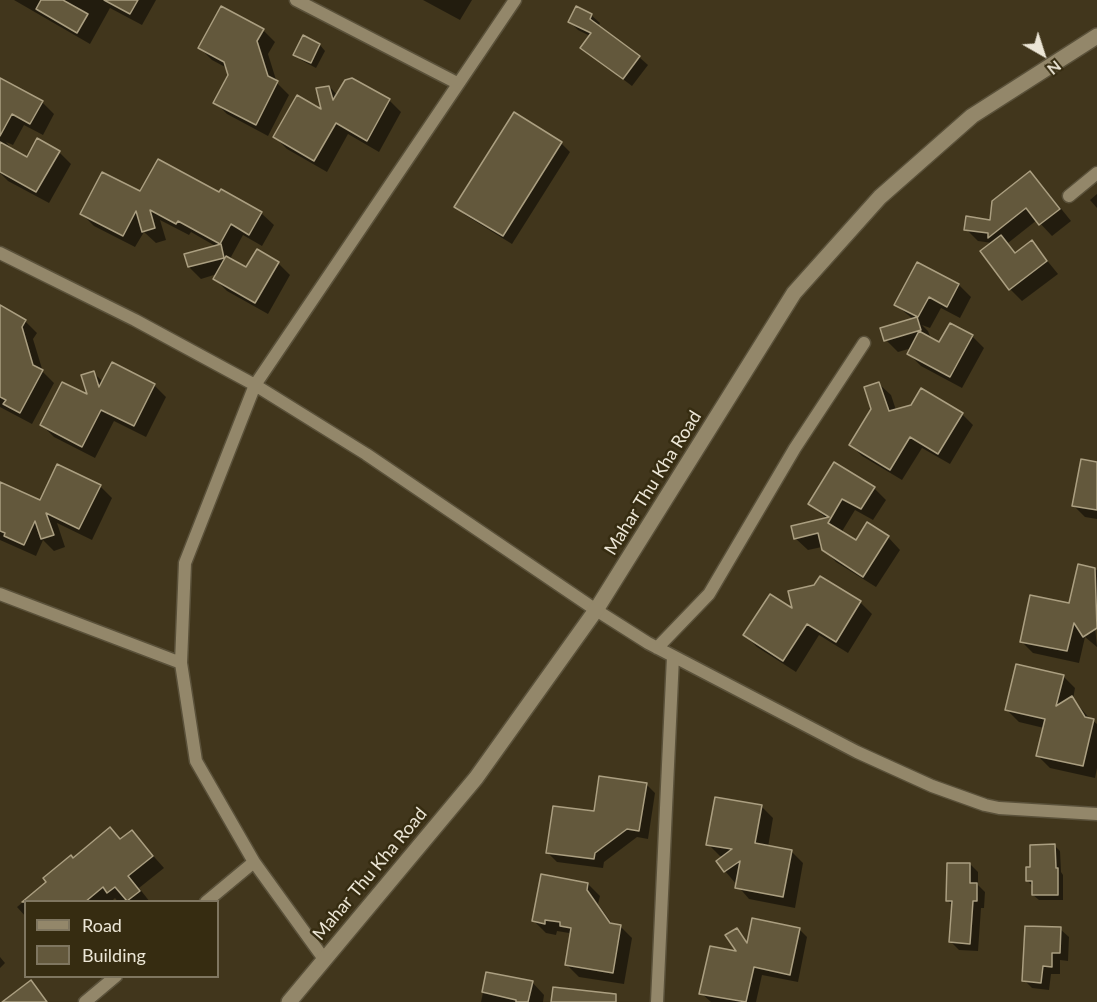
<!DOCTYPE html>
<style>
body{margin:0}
#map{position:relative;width:1097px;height:1002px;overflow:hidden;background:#41361c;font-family:Lato,sans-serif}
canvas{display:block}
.legend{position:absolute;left:24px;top:900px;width:195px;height:78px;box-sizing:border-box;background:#362c11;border:2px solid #7f7660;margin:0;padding:8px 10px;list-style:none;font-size:18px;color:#ece6d6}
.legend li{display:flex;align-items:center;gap:12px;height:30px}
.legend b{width:30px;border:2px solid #7f7660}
.north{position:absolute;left:1013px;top:24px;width:60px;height:60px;-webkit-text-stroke:4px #362c11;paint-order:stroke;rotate:141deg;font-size:16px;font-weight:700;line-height:24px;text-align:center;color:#ece6d6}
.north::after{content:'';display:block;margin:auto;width:21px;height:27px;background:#ece6d6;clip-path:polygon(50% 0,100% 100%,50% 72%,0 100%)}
</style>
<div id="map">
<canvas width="1097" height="1002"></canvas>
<ul class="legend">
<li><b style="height:8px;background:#93876a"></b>Road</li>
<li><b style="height:16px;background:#63583c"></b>Building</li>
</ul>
<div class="north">N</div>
</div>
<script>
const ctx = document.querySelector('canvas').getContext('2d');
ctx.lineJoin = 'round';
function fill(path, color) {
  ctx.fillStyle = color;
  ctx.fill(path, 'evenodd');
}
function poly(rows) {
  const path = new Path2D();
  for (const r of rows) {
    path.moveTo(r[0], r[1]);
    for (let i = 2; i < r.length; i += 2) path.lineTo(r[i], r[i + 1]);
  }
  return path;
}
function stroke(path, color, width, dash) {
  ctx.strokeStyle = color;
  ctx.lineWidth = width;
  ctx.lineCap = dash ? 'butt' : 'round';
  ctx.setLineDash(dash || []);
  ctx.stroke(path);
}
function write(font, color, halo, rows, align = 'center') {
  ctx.font = font + ' Lato,sans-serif';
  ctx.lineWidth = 5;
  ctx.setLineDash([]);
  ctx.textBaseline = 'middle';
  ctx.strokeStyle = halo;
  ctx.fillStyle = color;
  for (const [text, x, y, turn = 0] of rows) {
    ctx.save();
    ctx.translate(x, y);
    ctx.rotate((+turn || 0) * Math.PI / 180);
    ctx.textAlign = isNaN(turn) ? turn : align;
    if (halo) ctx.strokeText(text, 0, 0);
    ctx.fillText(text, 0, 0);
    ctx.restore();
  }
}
const shadow = poly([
 [14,0,156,0,142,25,110,8,90,44],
 [423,0,472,0,460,20],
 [591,15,600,23,598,27,639,57,648,65,632,86,582,48,590,36,578,30,570,22],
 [263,30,275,42,268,54,277,83,289,95,268,136,227,114,215,102,229,75,227,68,212,60,200,48],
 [304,37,320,45,325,51,316,68,301,60,295,54],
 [0,81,42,102,54,114,43,135,24,125,13,145,6,142,13,151,27,159,59,152,71,164,49,203,8,181,0,173],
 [329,86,338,96,389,100,401,112,379,152,348,134,327,172,287,149,275,137,324,112],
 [561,143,570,152,512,244,465,215,456,206],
 [1030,173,1042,185,1071,221,1052,236,1037,220,1008,243,1017,254,1032,242,1058,274,1022,301,1010,289,992,243,978,241,966,229,991,221],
 [221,191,261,213,274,225,262,246,243,235,231,257,233,262,246,269,278,263,290,275,268,314,227,291,215,279,217,274,201,279,189,267,217,247,191,232,189,235,160,220,166,240,156,243,144,232,135,247,94,226,82,214,141,194,219,194],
 [1097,194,1097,208,1090,200],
 [959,285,971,297,960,318,941,308,930,328,922,325,928,331,931,339,940,344,972,336,984,348,962,388,921,366,909,354,912,348,898,352,886,340,913,319,896,305],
 [0,307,25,321,37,333,33,339,43,372,54,383,32,424,0,407],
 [94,373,103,382,154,385,166,397,146,437,114,421,95,458,54,437,42,425,90,397],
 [879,384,891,395,896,410,962,414,973,425,950,464,922,448,902,480,862,456,851,445,873,409],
 [1097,463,1097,519,1085,517,1073,505],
 [0,483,41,502,100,486,112,498,92,540,57,523,65,547,54,551,43,540,36,556,0,540],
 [874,488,886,500,873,520,855,510,841,533,856,543,868,524,888,537,900,550,876,587,836,562,822,547,808,550,795,538,827,519,810,504],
 [1079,566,1097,570,1097,627,1095,627,1097,647,1085,637,1079,663,1033,653,1021,641,1071,604],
 [860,602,872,614,848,653,819,635,796,672,757,647,745,635,794,611],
 [1063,676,1075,688,1073,699,1090,719,1097,724,1097,768,1095,778,1050,768,1038,756,1044,728,1019,722,1007,710],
 [646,784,655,793,648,839,637,837,604,862,603,868,557,862,548,853],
 [761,806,773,818,768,847,791,851,803,863,795,908,749,899,725,871,724,857,720,856,708,844],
 [110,829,121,840,132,832,164,868,139,888,150,902,129,902,126,898,122,902,118,902,115,898,111,902,26,902,26,917,17,907],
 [1055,846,1060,851,1061,872,1063,875,1063,900,1039,900,1033,895,1033,887,1027,880,1032,869],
 [970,864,978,872,978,885,985,892,984,908,981,908,978,951,959,950,951,942,953,906,947,900],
 [588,884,600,896,598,904,613,925,620,926,632,938,624,984,579,977,567,965,572,936,569,933,557,931,556,935,546,933,534,921],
 [799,929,807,937,798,982,762,975,756,1002,711,1002,701,993,739,954,737,930,748,943],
 [1060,929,1069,937,1068,961,1060,960,1060,974,1051,974,1049,990,1032,988,1024,980],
 [0,957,5,963,0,968],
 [487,974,532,982,544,995,543,1002,481,1002]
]);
const building = poly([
 [41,0,63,0,88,14,77,33,36,9,41,0],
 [104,0,138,0,130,14,104,0],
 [221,6,264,29,257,41,268,76,278,81,256,125,213,103,228,75,224,62,198,48,221,6],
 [576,6,592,14,590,19,640,56,623,79,580,48,591,33,568,22,576,6],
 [303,35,320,44,311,63,293,55,303,35],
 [0,78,43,101,30,124,12,114,0,136,0,78],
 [352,78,390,99,367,141,336,123,314,161,273,137,297,95,321,109,316,88,329,86,333,100,345,80,352,78],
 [514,112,562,142,503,236,454,207,514,112],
 [37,138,60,151,36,192,0,172,0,142,27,157,37,138],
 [158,159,219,192,221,189,262,212,249,235,231,224,220,244,178,221,176,224,150,210,155,228,142,232,136,211,123,236,80,214,102,172,140,191,158,159],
 [1030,171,1060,209,1039,225,1026,208,988,238,988,233,964,230,966,216,990,220,992,201,1030,171],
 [1001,235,1015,253,1032,240,1047,261,1009,290,980,251,1001,235],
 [221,244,224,258,188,267,184,254,221,244],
 [257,249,279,262,255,303,213,279,226,256,246,267,257,249],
 [917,262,959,284,947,307,929,297,918,317,894,305,917,262],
 [0,305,26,320,22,327,33,365,43,370,20,413,3,404,6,400,0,397,0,305],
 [917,317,921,330,884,341,880,328,917,317],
 [950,323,973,335,950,377,907,354,919,331,939,342,950,323],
 [112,362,155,384,134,426,101,410,82,447,40,425,62,382,87,394,81,375,94,371,99,387,112,362],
 [879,382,889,411,911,405,921,388,963,413,938,454,910,437,890,470,849,445,871,409,864,387,879,382],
 [1081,459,1097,462,1097,510,1072,506,1081,459],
 [834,462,875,487,861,509,842,499,828,523,856,540,867,522,889,536,863,577,822,550,818,533,794,539,791,526,829,517,808,504,834,462],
 [57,464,101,485,79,529,46,513,54,535,41,539,35,521,24,545,4,536,5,533,0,531,0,482,40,500,57,464],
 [1078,564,1095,568,1097,628,1083,637,1074,623,1067,651,1020,642,1030,595,1069,603,1078,564],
 [820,576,861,601,836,642,807,624,783,661,743,635,770,594,792,608,788,591,814,585,820,576],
 [1016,664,1064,675,1056,706,1072,696,1085,717,1094,719,1083,766,1036,756,1045,719,1005,710,1016,664],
 [599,776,647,783,639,831,627,829,595,853,594,859,546,853,553,806,594,811,599,776],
 [715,797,762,805,755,843,792,850,783,897,735,888,740,861,724,872,716,861,732,849,706,845,715,797],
 [110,827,120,839,132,830,153,856,128,876,140,891,127,901,115,887,107,893,103,887,85,902,22,902,46,882,43,878,71,855,73,858,110,827],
 [1055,844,1056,868,1058,868,1058,895,1032,895,1032,881,1026,881,1026,867,1030,867,1030,845,1055,844],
 [947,863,970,863,970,883,977,883,977,901,973,901,970,944,949,942,952,901,946,901,947,863],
 [541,874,588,883,587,890,610,923,621,925,613,973,565,965,571,928,560,926,560,922,545,920,545,924,532,921,541,874],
 [752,918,800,928,790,975,754,967,746,1002,699,994,710,946,736,951,725,935,737,928,747,943,752,918],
 [1025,926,1061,927,1060,953,1052,953,1052,967,1043,966,1041,983,1022,981,1025,926],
 [486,972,533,981,528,1002,516,1002,516,1000,482,992,486,972],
 [31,980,47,1002,2,1002,31,980],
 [553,987,616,994,616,1002,551,1002,553,987]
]);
const minor = poly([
 [296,0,457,83],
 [1069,196,1097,173],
 [0,253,135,320,255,385,366,454,596,610,648,643,857,752,932,786,985,805,999,808,1097,814],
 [0,594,181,663],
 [657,648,709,594,795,448,864,343],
 [206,902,254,862],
 [324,959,254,862,196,761,181,663,185,563,255,385,515,0],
 [85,1002,116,976],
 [657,1002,673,657]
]);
const secondary = poly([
 [289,1002,476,778,596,610,794,293,880,197,972,116,1097,36]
]);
const streetNames = [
 ["Mahar Thu Kha Road",653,483,-58],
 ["Mahar Thu Kha Road",370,874,-50]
];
fill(shadow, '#0007');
fill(building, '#63583c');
stroke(building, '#ab9f81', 1.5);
stroke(minor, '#5a513a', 15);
stroke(secondary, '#5a513a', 18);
stroke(minor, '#93876a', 12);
stroke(secondary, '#93876a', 15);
write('18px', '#ece6d6', '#362c11', streetNames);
</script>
